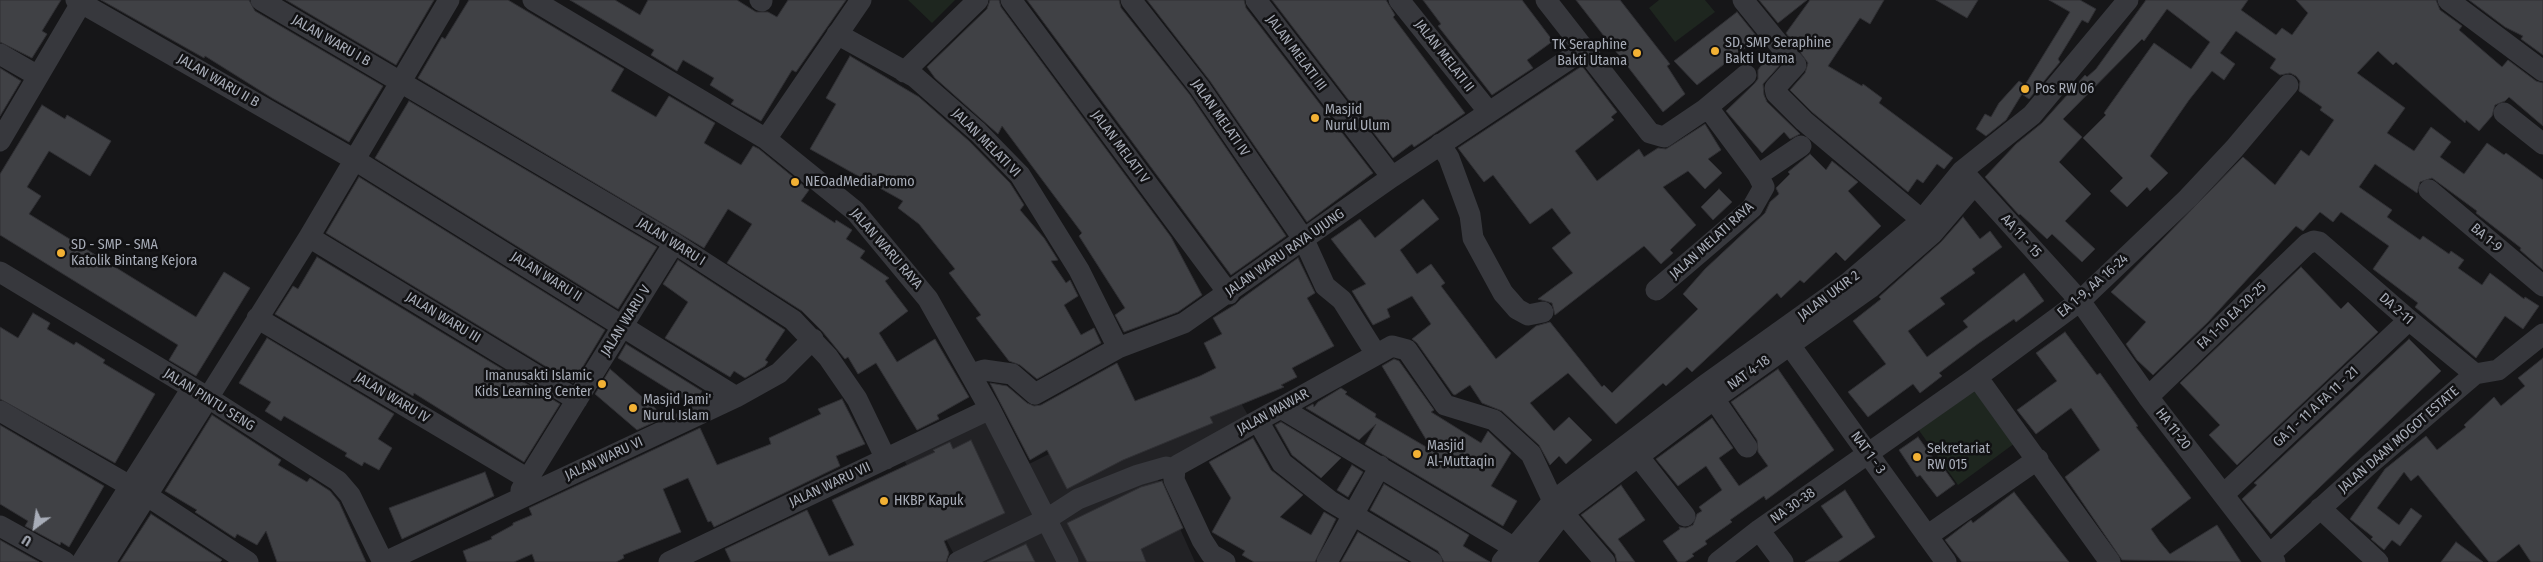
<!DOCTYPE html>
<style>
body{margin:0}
#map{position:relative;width:2543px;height:562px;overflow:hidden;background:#161618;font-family:"Fira Sans Condensed",sans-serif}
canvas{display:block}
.north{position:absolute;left:10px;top:502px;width:50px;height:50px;-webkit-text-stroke:4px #111113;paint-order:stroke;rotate:211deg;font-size:14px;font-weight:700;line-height:20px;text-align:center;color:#a8adb8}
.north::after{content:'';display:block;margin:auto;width:18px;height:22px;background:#a8adb8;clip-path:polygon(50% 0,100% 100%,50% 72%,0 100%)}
</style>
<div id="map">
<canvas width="2543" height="562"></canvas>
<div class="north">U</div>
</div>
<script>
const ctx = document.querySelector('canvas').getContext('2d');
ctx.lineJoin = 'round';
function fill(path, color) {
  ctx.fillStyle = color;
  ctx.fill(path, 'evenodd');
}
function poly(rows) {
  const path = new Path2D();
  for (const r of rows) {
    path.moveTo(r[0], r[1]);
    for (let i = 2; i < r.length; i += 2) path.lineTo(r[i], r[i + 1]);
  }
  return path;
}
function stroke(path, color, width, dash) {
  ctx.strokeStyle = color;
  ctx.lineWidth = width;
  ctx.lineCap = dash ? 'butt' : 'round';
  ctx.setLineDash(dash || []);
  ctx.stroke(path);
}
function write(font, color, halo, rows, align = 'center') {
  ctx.font = font + ' "Fira Sans Condensed",sans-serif';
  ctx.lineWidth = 5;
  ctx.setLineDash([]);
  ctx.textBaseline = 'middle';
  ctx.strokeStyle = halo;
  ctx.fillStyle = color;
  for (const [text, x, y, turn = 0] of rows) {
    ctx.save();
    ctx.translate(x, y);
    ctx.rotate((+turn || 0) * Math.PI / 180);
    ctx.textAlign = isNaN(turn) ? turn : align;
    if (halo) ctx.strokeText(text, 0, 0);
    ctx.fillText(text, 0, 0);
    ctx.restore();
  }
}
const built = poly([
 [1221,368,1249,417,1155,473,1195,562,958,562,903,458,986,417,1011,473]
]);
const green = poly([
 [908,0,955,0,932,23],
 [1659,0,1705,0,1715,12,1675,42,1649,8],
 [1974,388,2015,443,1958,485,1918,429]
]);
const building = poly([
 [0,0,61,0,42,31,47,34,32,58,0,42,0,0],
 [101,0,249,0,255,11,383,86,349,142,272,98,205,56,204,58,101,0],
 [286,0,434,0,396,65,286,0],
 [469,0,508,0,624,69,611,91,656,117,669,96,715,123,704,143,741,165,753,146,759,149,809,190,801,201,835,223,836,220,852,230,846,239,865,251,860,258,889,278,885,281,908,311,879,333,897,362,935,339,969,397,937,415,939,419,917,430,876,363,858,374,848,357,845,359,822,331,802,311,727,263,752,224,728,209,704,248,418,78,442,37,445,39,469,0],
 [570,0,615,0,640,15,648,0,737,0,756,12,768,12,777,17,788,0,846,0,796,72,792,70,761,121,731,104,734,100,710,85,714,78,683,60,677,71,651,55,654,50,570,0],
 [990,0,999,0,1001,7,1171,237,1202,295,1178,312,1124,332,1115,315,1125,308,1079,236,1082,233,1002,126,998,134,935,78,927,67,987,9,990,0],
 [1027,0,1119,0,1121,8,1190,95,1286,236,1231,275,1027,0],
 [1147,0,1244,0,1246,8,1373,173,1307,222,1210,81,1147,0],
 [1272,0,1386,0,1395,15,1393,17,1465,113,1414,147,1412,144,1393,158,1272,0],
 [1423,0,1522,0,1553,41,1527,60,1533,68,1492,95,1438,26,1441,24,1423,0],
 [1576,0,1620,0,1670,64,1667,66,1685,94,1663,112,1576,0],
 [1759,0,1807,0,1778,23,1759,0],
 [1810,0,1884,0,1870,24,1860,18,1828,66,1862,86,1863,84,1882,98,1879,103,1953,158,1944,169,1937,164,1923,183,1917,179,1908,192,1812,112,1790,90,1805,73,1808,63,1786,33,1810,0],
 [1936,0,1978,0,1967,18,1936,0],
 [2049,0,2080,0,2096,9,2088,23,2082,20,2058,59,2060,62,2029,99,2022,94,2006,120,1986,136,1976,129,1985,114,1991,117,1999,103,2019,81,2025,85,2070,12,2049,0],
 [2146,0,2248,0,2241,10,2276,35,2282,28,2292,35,2308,13,2296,0,2436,0,2440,10,2462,26,2459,30,2502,67,2508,60,2536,81,2543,83,2543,126,2509,97,2505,101,2495,105,2492,116,2479,131,2466,120,2465,123,2396,62,2393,65,2378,51,2357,73,2405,108,2387,133,2414,151,2431,127,2451,142,2440,157,2464,174,2487,143,2504,155,2506,153,2543,180,2543,270,2520,250,2521,248,2476,213,2477,211,2432,178,2420,182,2417,193,2375,164,2359,187,2392,210,2387,217,2420,240,2423,236,2449,254,2451,251,2464,260,2458,268,2482,285,2490,273,2524,299,2525,297,2539,306,2523,329,2505,316,2476,358,2415,307,2418,303,2373,269,2389,246,2341,212,2333,222,2320,212,2303,231,2296,226,2208,322,2153,375,2137,360,2126,344,2146,322,2111,292,2243,157,2275,185,2301,150,2309,156,2334,120,2320,110,2322,107,2299,91,2300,81,2296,76,2290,73,2280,75,2270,68,2276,59,2236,31,2220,53,2235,64,2224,80,2212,71,2189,100,2150,156,2168,173,2150,191,2147,187,2127,207,2110,191,2123,178,2083,138,2106,115,2104,113,2154,43,2191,69,2210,42,2167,9,2144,41,2142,39,2063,119,2082,137,2059,162,2091,194,2065,221,2095,249,2082,262,2052,234,2047,239,2020,214,2019,215,1985,177,2016,144,2042,123,2085,75,2087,77,2096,69,2146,0],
 [2469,0,2543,0,2543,55,2521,39,2523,36,2505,27,2469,0],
 [1737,12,1758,38,1697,85,1674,61,1737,12],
 [1770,53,1780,65,1763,84,1764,95,1767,102,1800,134,1790,139,1784,132,1762,153,1726,111,1754,84,1758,79,1758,70,1770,53],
 [850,56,919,97,969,141,1010,183,1024,205,1020,210,1044,238,1058,260,1051,261,1066,283,1070,280,1078,296,1064,305,1081,335,1094,328,1101,343,1037,379,1020,365,1009,361,976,318,981,315,949,273,955,269,919,224,898,208,903,201,810,149,836,104,826,98,850,56],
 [1582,66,1617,112,1611,117,1614,120,1575,151,1597,181,1639,149,1644,157,1658,148,1666,149,1705,124,1721,150,1708,159,1722,173,1705,189,1688,171,1663,187,1696,225,1670,250,1673,253,1661,264,1644,246,1555,315,1552,303,1538,299,1573,273,1552,248,1571,233,1552,208,1530,224,1493,175,1484,182,1458,148,1582,66],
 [0,68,21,81,0,116,0,68],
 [409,101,657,247,618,309,375,158,409,101],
 [42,105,65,119,67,115,111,141,90,176,49,151,27,187,41,196,29,214,196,317,224,272,250,288,196,376,169,360,178,345,0,235,0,174,42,105],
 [1810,154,1826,170,1832,161,1858,182,1848,191,1881,226,1845,261,1836,252,1804,283,1800,280,1781,298,1777,293,1692,372,1687,367,1666,386,1663,383,1616,424,1568,373,1530,403,1554,431,1569,417,1592,440,1566,464,1559,456,1550,465,1539,445,1502,411,1482,403,1470,385,1455,395,1453,394,1417,343,1412,339,1431,324,1412,296,1387,309,1390,317,1373,325,1352,291,1366,284,1331,239,1360,219,1375,238,1423,199,1439,219,1400,250,1417,274,1431,264,1445,283,1441,286,1496,359,1536,326,1550,322,1602,387,1604,385,1612,393,1698,309,1683,294,1705,269,1765,213,1770,202,1779,194,1776,188,1790,174,1788,172,1810,154],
 [359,177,605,330,573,383,326,233,359,177],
 [1719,189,1732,202,1713,220,1701,207,1719,189],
 [1963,217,1980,239,1990,231,2002,247,1972,269,1975,273,1940,298,1945,304,1908,331,1927,357,1968,327,1963,321,2024,273,2044,301,2016,322,2014,319,1979,343,1939,373,1942,376,1920,393,1913,384,1868,417,1848,392,1886,364,1853,321,1881,299,1879,297,1941,242,1963,217],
 [317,257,560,404,524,462,414,393,413,396,275,314,293,286,298,289,317,257],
 [1298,258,1315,293,1307,298,1334,346,1292,368,1297,377,1281,385,1284,387,1210,417,1213,423,1123,460,1067,489,1047,450,1030,460,990,383,1007,386,1027,403,1034,406,1041,405,1117,363,1135,401,1200,376,1216,368,1204,343,1222,334,1213,318,1236,304,1241,299,1298,258],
 [678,260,785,330,765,360,768,362,765,366,745,378,734,371,730,377,665,338,688,302,663,284,678,260],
 [2301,267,2341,309,2348,302,2378,332,2237,465,2209,435,2220,425,2180,383,2301,267],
 [33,313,50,323,47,329,74,345,76,342,105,360,103,363,155,394,115,463,0,399,0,327,18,338,33,313],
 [2065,332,2097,375,2100,373,2138,426,2136,427,2191,498,2151,529,2160,542,2170,554,2217,525,2241,562,2122,560,2065,477,2100,450,2071,408,2036,434,2017,410,2057,381,2036,353,2065,332],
 [267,338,394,414,378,439,392,448,379,470,364,462,362,466,345,456,347,453,284,416,281,421,265,411,271,402,239,383,267,338],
 [2409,339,2441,371,2271,534,2242,499,2257,485,2254,483,2409,339],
 [626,344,702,391,694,403,692,404,618,358,626,344],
 [2543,358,2543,562,2531,562,2519,544,2496,562,2489,562,2418,475,2411,481,2404,472,2377,508,2399,525,2411,508,2422,516,2400,546,2392,540,2384,550,2371,539,2373,537,2350,519,2385,469,2426,436,2437,450,2466,427,2464,425,2494,397,2501,406,2525,386,2518,378,2543,358],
 [1394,359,1399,361,1434,410,1431,412,1481,443,1488,431,1511,453,1491,486,1517,501,1503,526,1365,444,1376,424,1359,440,1306,408,1313,404,1314,407,1318,402,1341,388,1347,392,1345,394,1376,414,1375,417,1433,451,1382,366,1394,359],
 [610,369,663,415,659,420,637,430,595,394,610,369],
 [1778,369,1834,450,1766,500,1764,496,1730,520,1732,522,1705,541,1707,544,1692,554,1694,556,1685,562,1678,562,1663,541,1680,529,1679,527,1686,528,1693,525,1697,514,1702,511,1699,507,1722,490,1706,466,1678,486,1656,459,1712,418,1733,448,1719,458,1739,486,1768,466,1758,452,1757,440,1731,402,1778,369],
 [842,399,865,444,836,456,840,466,714,527,711,521,708,522,688,478,663,489,681,532,623,555,624,558,616,562,535,562,532,554,514,562,467,562,463,551,492,539,491,537,513,525,513,523,532,515,529,508,700,428,717,465,771,444,769,438,821,414,818,409,842,399],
 [212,415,281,460,278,465,307,482,310,478,330,491,339,502,366,562,277,562,266,531,257,545,237,534,235,538,195,512,197,510,165,491,212,415],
 [1281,422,1341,458,1321,478,1292,455,1275,425,1281,422],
 [0,425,104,486,69,547,61,542,60,545,25,526,28,521,0,504,0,425],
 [1918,437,1943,472,1945,470,1955,484,1937,497,1920,475,1917,477,1899,450,1918,437],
 [1253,438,1271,470,1303,495,1280,517,1311,535,1324,512,1336,519,1315,562,1254,562,1242,555,1245,551,1212,532,1231,498,1209,462,1253,438],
 [971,440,1005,513,944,541,949,553,946,562,731,562,725,549,807,510,829,556,854,545,832,500,935,452,933,450,950,442,953,449,971,440],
 [1352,465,1363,472,1348,497,1337,490,1352,465],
 [485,472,494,496,402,539,389,508,485,472],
 [1162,481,1183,528,1141,549,1146,562,1087,562,1067,523,1141,487,1162,481],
 [1384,484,1469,535,1463,546,1490,562,1444,562,1438,551,1370,510,1384,484],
 [1621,485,1645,520,1618,539,1635,562,1617,562,1615,554,1581,515,1621,485],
 [1845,490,1875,537,1838,562,1805,562,1843,537,1821,506,1845,490],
 [2014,492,2028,510,2069,562,1962,562,1945,540,1971,520,1973,523,2014,492],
 [151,514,222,560,220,562,120,562,151,514],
 [1358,532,1408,562,1341,562,1358,532],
 [0,540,39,562,0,562,0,540],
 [2456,542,2483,562,2441,562,2456,542],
 [1026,544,1035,562,987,562,1026,544]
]);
const minor = poly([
 [76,0,355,160,736,397],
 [261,0,674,243,793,320,828,357,857,399,886,459],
 [533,0,766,139,855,211,928,299,990,409,1068,562],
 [760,0,762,1],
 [1011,0,1229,294],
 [1131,0,1200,88,1304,240,1325,286,1342,300,1376,354],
 [1256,0,1392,177],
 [1399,0,1488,111],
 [1546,0,1650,133,1664,137,1704,110,1712,113,1758,175,1764,187,1752,208,1656,290],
 [1743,0,1796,65,1775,88,1776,93,1804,121,1922,220],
 [2448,0,2543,71],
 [837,34,915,77,978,132,1020,175,1079,270,1118,348],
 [0,54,38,76],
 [904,72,978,0],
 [1704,110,1746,75],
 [2504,113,2543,144],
 [766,139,861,0],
 [0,141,83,0],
 [1440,144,1449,158,1470,215,1473,238,1503,293,1517,309,1528,315,1543,312],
 [1758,175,1801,146],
 [1966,175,2080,301,2148,397,2275,562],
 [2429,190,2543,286],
 [309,237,577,400],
 [0,272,207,397,338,481,350,495,383,562],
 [257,318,528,479],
 [1789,344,1946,562],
 [971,374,984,370,1012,374,1035,394,1118,348,1184,323,1392,177,1584,49],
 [1977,377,2110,562],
 [2148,397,2307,244,2314,241,2319,242,2409,320,2475,374],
 [1714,399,1747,447],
 [1281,408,1513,547],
 [0,411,130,486],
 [1258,421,1282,463,1330,501,1432,562],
 [1638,456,1685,516],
 [521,490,674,243],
 [2224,494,2409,320],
 [146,495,248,562],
 [2320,508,2378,562],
 [0,526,65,562],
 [1759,530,1783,562],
 [1927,536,2038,459],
 [2270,554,2372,462,2475,374,2498,370,2543,334],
 [82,562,192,388],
 [105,562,309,237,449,0],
 [385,562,736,397,779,373,813,339],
 [669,562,990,409],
 [958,562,1047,519,1078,499,1138,475,1166,467,1175,469],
 [1225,562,1211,554,1202,540,1174,480,1175,469,1178,465,1392,346,1407,350,1445,405,1494,420,1531,454,1553,501,1605,562],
 [1327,562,1380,466],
 [1502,562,1553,501,1705,385,1849,282,1922,220,1962,171,2032,115,2128,0],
 [1525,562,1563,513,1714,399,1870,288,1933,233,1974,185],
 [1718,562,1759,530,1977,377,2080,301,2188,198,2234,149,2288,85]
]);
const markers = [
 [1715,51,5,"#f2b134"],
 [1637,53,5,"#f2b134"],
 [2025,89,5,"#f2b134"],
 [1315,118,5,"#f2b134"],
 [795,182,5,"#f2b134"],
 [61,253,5,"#f2b134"],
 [602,384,5,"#f2b134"],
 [633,408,5,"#f2b134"],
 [1417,454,5,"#f2b134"],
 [1917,457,5,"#f2b134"],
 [884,501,5,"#f2b134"]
];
const streetNames = [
 ["JALAN WARU I B",331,41,30],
 ["JALAN MELATI III",1296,53,53],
 ["JALAN MELATI II",1444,56,52],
 ["JALAN WARU II B",218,81,30],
 ["JALAN MELATI IV",1220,118,55],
 ["JALAN MELATI VI",986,143,45],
 ["JALAN MELATI V",1120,147,53],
 ["AA 11 - 15",2021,236,48],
 ["BA 1-9",2486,238,40],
 ["JALAN MELATI RAYA",1712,241,-42],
 ["JALAN WARU I",671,242,32],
 ["JALAN WARU RAYA",886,249,49],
 ["JALAN WARU RAYA UJUNG",1285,253,-35],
 ["JALAN WARU II",546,277,32],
 ["EA 1-9, AA 16-24",2093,286,-41],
 ["JALAN UKIR 2",1829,296,-37],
 ["DA 2-11",2396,309,41],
 ["FA 1-10 EA 20-25",2232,316,-44],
 ["JALAN WARU III",443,318,31],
 ["JALAN WARU V",626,321,-58],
 ["NAT 4-18",1749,373,-36],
 ["JALAN WARU IV",392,398,31],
 ["JALAN PINTU SENG",209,400,32],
 ["GA 1 - 11 A FA 11 - 21",2316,407,-43],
 ["JALAN MAWAR",1273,412,-29],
 ["HA 11-20",2173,429,52],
 ["JALAN DAAN MOGOT ESTATE",2399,440,-41],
 ["NAT 1 - 3",1868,453,54],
 ["JALAN WARU VI",604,459,-25],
 ["JALAN WARU VII",830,485,-25],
 ["NA 30-38",1793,506,-35]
];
const poiNames = [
 ["SD, SMP Seraphine",1725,43],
 ["Bakti Utama",1725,59],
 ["TK Seraphine",1627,45,"right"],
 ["Bakti Utama",1627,61,"right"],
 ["Pos RW 06",2035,89],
 ["Masjid",1325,110],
 ["Nurul Ulum",1325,126],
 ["NEOadMediaPromo",805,182],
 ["SD - SMP - SMA",71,245],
 ["Katolik Bintang Kejora",71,261],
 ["Imanusakti Islamic",592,376,"right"],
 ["Kids Learning Center",592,392,"right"],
 ["Masjid Jami'",643,400],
 ["Nurul Islam",643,416],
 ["Masjid",1427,446],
 ["Al-Muttaqin",1427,462],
 ["Sekretariat",1927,449],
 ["RW 015",1927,465],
 ["HKBP Kapuk",894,501]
];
fill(built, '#222225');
fill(green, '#1e261f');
fill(building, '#404145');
stroke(building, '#303034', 1);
stroke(minor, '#37383d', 21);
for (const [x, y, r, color] of markers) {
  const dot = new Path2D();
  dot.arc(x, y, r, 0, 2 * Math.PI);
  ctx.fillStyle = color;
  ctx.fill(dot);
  stroke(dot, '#111113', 2);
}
write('14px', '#a8adb8', '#111113', streetNames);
write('14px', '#a8adb8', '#111113', poiNames, 'left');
</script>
